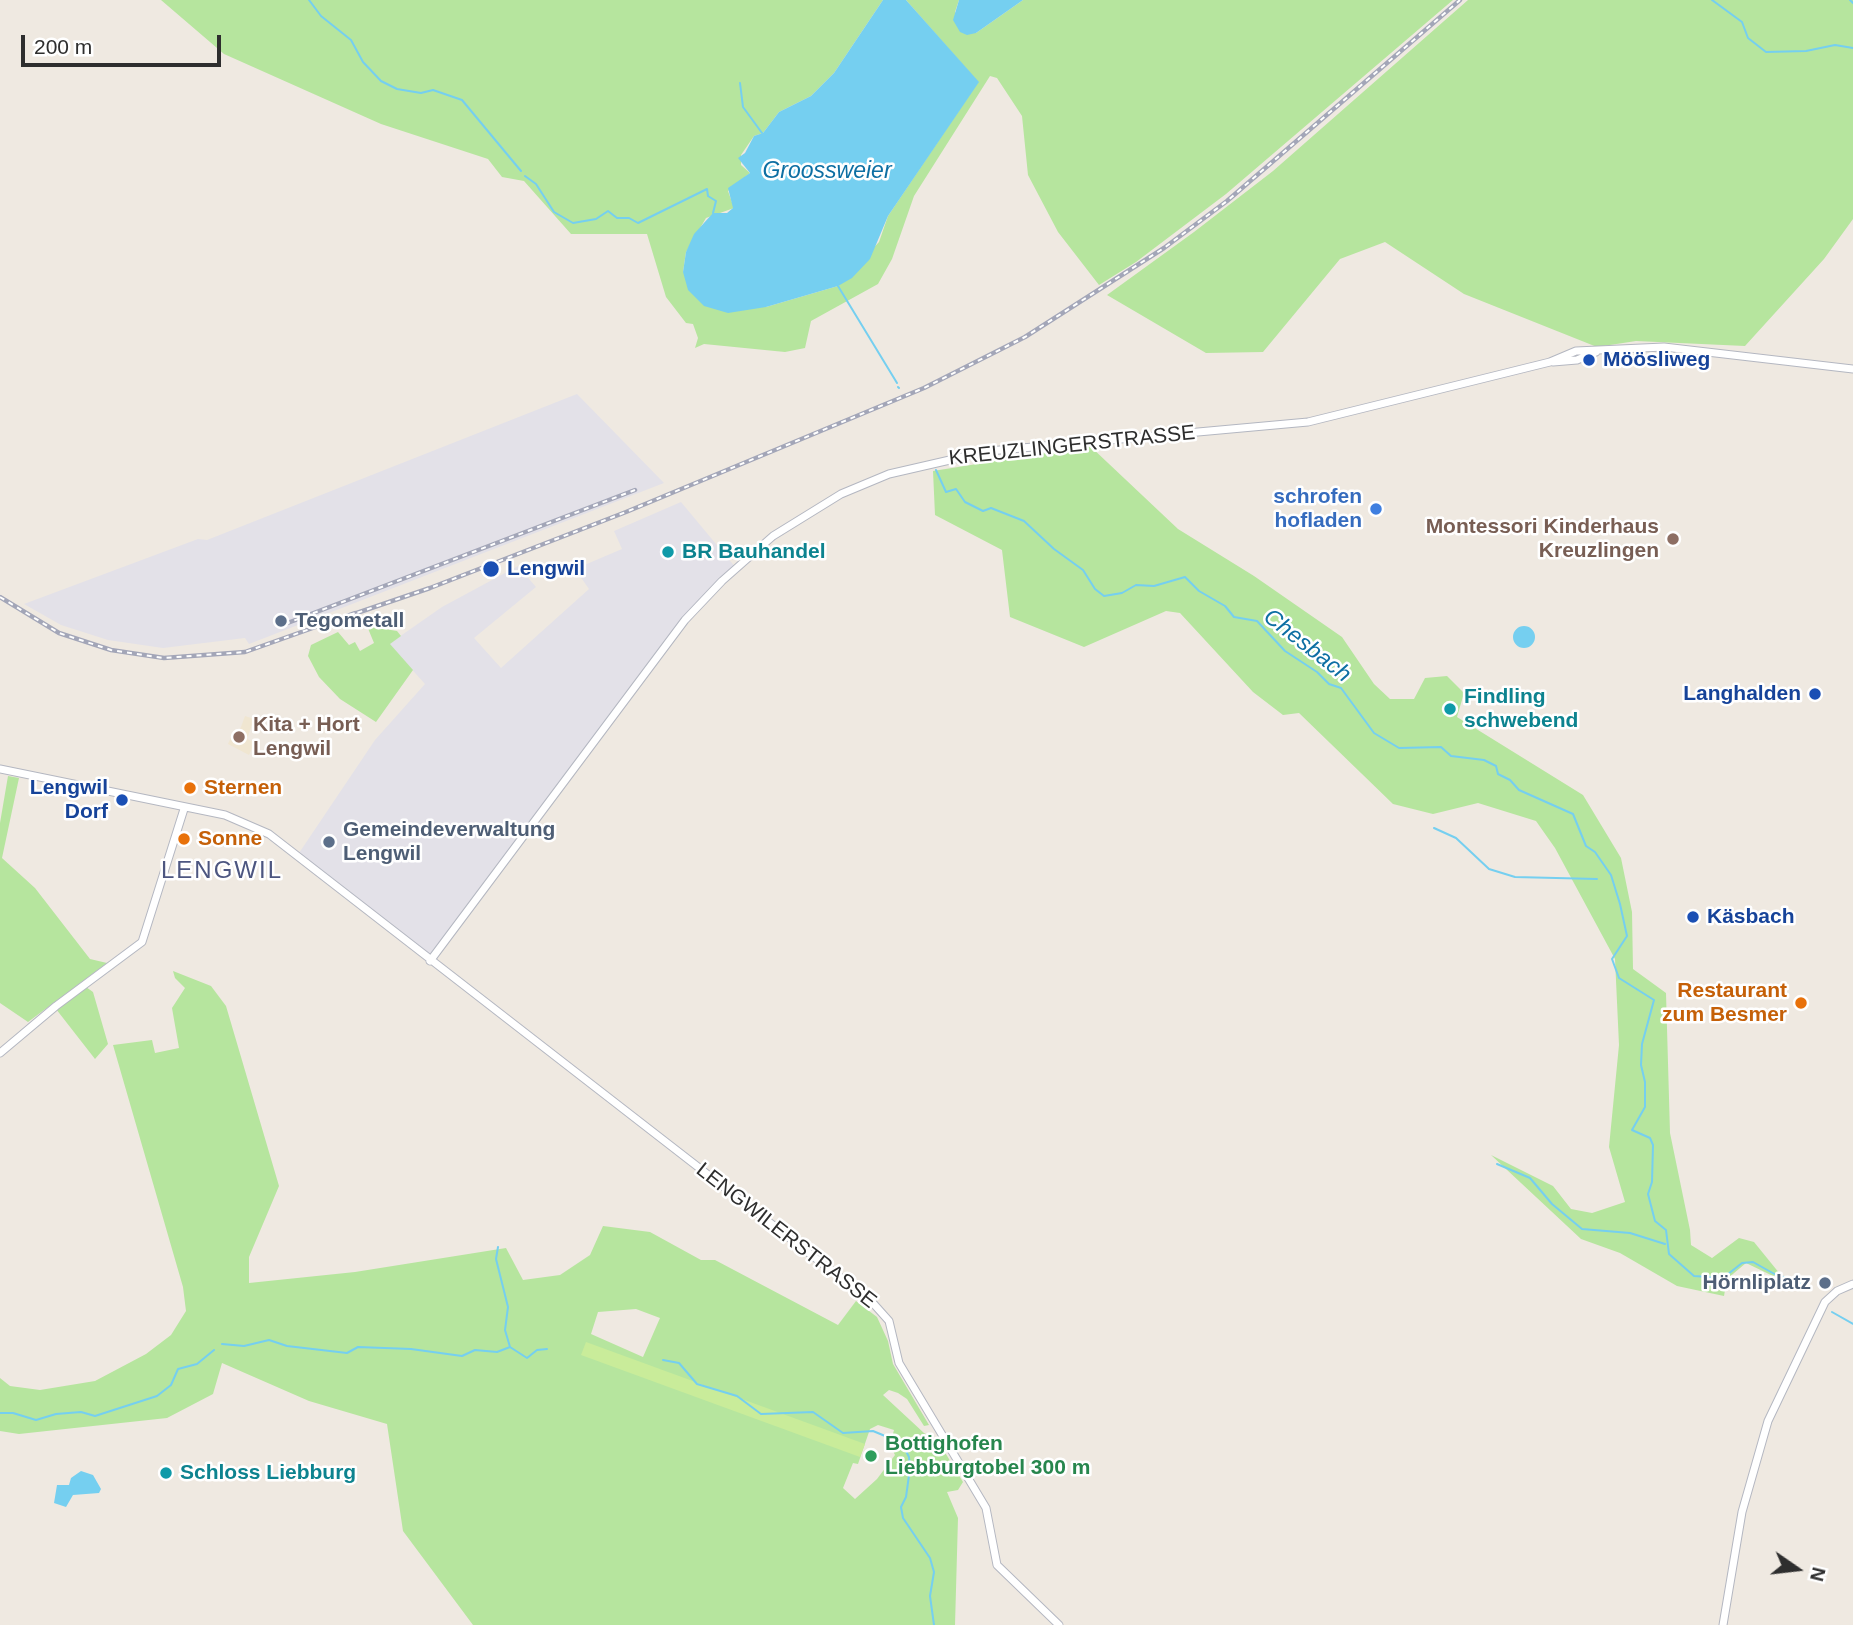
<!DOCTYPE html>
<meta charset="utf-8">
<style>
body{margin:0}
#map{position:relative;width:1853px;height:1625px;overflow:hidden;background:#efe9e1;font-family:Helvetica,sans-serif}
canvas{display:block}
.north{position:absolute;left:1762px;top:1534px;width:70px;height:70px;-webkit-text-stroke:5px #fff;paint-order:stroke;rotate:104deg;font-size:19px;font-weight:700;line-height:28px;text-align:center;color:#2e2e2e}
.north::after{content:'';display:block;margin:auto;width:24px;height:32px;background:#2e2e2e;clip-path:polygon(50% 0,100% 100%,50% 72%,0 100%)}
.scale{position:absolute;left:21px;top:35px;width:200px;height:32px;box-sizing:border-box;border:4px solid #2e2e2e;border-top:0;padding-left:9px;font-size:21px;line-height:24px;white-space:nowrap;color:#2e2e2e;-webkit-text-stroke:5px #fff;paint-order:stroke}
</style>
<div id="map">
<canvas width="1853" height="1625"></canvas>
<div class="north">N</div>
<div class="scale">200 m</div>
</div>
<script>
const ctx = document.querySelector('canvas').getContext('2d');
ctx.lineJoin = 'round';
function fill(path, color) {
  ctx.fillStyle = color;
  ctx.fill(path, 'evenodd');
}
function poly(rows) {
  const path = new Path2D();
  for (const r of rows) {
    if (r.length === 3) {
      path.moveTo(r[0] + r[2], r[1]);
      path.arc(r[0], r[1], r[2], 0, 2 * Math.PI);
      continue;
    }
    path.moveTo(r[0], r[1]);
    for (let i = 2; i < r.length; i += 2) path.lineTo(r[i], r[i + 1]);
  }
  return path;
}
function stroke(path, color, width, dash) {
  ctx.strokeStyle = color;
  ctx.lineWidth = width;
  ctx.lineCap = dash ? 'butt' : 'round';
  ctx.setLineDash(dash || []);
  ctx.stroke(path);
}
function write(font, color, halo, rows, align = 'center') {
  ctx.font = font + ' Helvetica,sans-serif';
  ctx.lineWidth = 5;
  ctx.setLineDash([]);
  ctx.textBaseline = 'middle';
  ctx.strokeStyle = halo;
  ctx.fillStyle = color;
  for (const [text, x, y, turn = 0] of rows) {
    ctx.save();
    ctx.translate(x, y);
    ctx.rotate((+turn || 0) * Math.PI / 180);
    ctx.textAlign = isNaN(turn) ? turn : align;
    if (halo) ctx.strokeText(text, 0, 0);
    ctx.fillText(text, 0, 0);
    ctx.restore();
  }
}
const industrial = poly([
 [577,394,664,483,249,644,245,638,163,648,108,640,61,625,24,604,198,539,207,540],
 [681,502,736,568,685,620,430,961,297,856,375,740,425,684,389,644,442,607,518,566,536,587,474,638,501,668,589,589,575,569,622,549,614,531]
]);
const education = poly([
 [245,716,254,719,247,739,255,742,249,755,228,744,233,733,238,735]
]);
const green = poly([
 [161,0,883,0,834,73,811,96,779,112,763,133,754,136,741,155,741,165,750,173,728,191,734,208,706,218,686,252,683,272,766,307,838,286,879,242,888,216,978,82,906,0,959,0,955,12,976,33,1023,0,1453,0,1226,194,1136,262,1099,285,1058,232,1028,175,1022,116,997,78,990,76,914,196,892,259,878,284,811,321,805,348,785,352,704,344,695,348,698,338,693,324,686,323,666,297,647,234,571,234,524,181,502,177,488,159,381,124,224,54],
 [1468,0,1853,0,1853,219,1824,259,1745,346,1636,341,1597,347,1464,294,1385,242,1340,259,1263,352,1206,353,1107,295,1194,232,1273,171],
 [1090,446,1178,529,1254,576,1342,637,1374,684,1390,699,1414,699,1425,678,1447,676,1464,693,1457,717,1583,795,1621,858,1632,912,1633,969,1666,993,1670,1133,1690,1230,1691,1245,1712,1258,1739,1238,1754,1242,1780,1274,1773,1276,1746,1263,1727,1279,1724,1296,1677,1286,1620,1253,1581,1239,1491,1155,1553,1186,1571,1209,1592,1213,1625,1202,1609,1147,1619,1045,1615,959,1555,848,1536,821,1478,803,1433,814,1393,804,1299,713,1283,715,1253,692,1180,613,1166,611,1084,647,1010,617,1002,550,935,515,933,471],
 [367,626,397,631,401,636,390,644,413,670,376,722,340,699,319,677,308,656,311,645,338,632,349,645,355,642,360,651,374,643],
 [8,776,19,778,2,858,35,888,90,959,107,963,28,1022,0,1003,0,823],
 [173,971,211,986,226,1006,279,1186,249,1257,249,1283,355,1272,506,1248,523,1280,560,1275,590,1255,603,1226,650,1232,701,1260,715,1260,838,1325,856,1301,877,1317,888,1341,893,1364,929,1425,924,1426,907,1399,898,1393,889,1390,883,1395,924,1433,938,1441,963,1482,958,1490,947,1492,958,1518,955,1625,473,1625,403,1531,387,1424,309,1401,222,1363,213,1394,167,1418,19,1434,0,1431,0,1378,10,1386,40,1390,95,1381,146,1354,171,1335,186,1311,183,1287,113,1045,152,1040,155,1053,179,1048,172,1008,185,988,175,978],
 [636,1309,660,1318,643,1357,591,1334,598,1312],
 [878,1425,894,1430,890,1445,895,1455,877,1479,855,1499,843,1488,853,1463,858,1464,870,1429],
 [86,987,93,992,108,1044,95,1059,56,1009]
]);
const pitch = poly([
 [586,1342,865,1444,860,1457,581,1355]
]);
const water = poly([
 [883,0,906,0,979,82,888,216,870,259,852,278,838,286,766,307,728,313,704,306,688,290,683,272,686,252,694,234,713,213,727,213,733,208,728,188,750,173,738,158,745,153,754,136,763,133,779,112,811,96,834,73],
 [959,0,1023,0,976,33,967,35,960,32,953,20],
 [1524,637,11],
 [81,1471,93,1475,101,1489,99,1493,73,1495,66,1507,54,1503,57,1485,69,1485,71,1478]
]);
const stream = poly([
 [309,0,321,16,351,40,363,62,381,81,397,89,421,93,433,90,462,100,521,171],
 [1712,0,1742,22,1748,38,1766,52,1806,51,1835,45,1853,48],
 [1850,0,1853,3],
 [740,83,743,107,762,133],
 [525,176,536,184,554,212,573,223,596,219,608,211,617,218,629,218,638,223,707,189,708,196,716,201,713,213],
 [838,286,897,383],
 [898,387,899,388],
 [936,470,946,492,956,489,965,502,983,511,991,508,1024,521,1054,549,1083,570,1095,589,1104,596,1122,593,1136,585,1154,586,1185,577,1199,591,1225,606,1234,617,1257,621,1285,651,1317,672,1329,684,1341,688,1374,733,1399,748,1441,747,1451,756,1484,760,1496,766,1498,774,1510,780,1519,790,1573,814,1586,846,1595,852,1611,875,1620,904,1627,936,1612,959,1619,978,1654,1000,1642,1044,1641,1065,1645,1082,1645,1107,1632,1130,1650,1138,1653,1145,1652,1182,1648,1194,1655,1221,1666,1230,1669,1254,1694,1276,1723,1278,1742,1263,1753,1262,1778,1276,1796,1279,1805,1288],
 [1434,828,1456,838,1489,869,1515,877,1597,879],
 [1497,1164,1530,1178,1552,1204,1582,1229,1630,1233,1665,1244],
 [498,1247,496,1259,508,1307,505,1330,510,1347],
 [1832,1312,1853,1324],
 [222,1344,244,1346,269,1340,287,1346,347,1353,358,1347,411,1349,462,1356,475,1350,497,1352,510,1347,527,1358,537,1350,547,1349],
 [663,1360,679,1363,697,1384,737,1396,761,1414,813,1412,843,1433,873,1431,902,1443,909,1457,910,1468,906,1497,901,1507,903,1518,930,1558,934,1572,930,1596,934,1625],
 [0,1413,13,1413,36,1420,56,1414,81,1412,95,1416,157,1396,171,1385,178,1369,197,1364,214,1350]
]);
const minor = poly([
 [1553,362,1577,360,1596,352],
 [0,769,225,815,269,834,872,1302,889,1321,899,1363,986,1508,997,1565,1059,1625],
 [430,961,685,620,722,581,773,536,841,494,889,474,989,451,1308,422,1550,362,1576,351,1664,347,1853,369],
 [0,1053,56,1006,142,942,184,809],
 [1723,1625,1742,1512,1768,1421,1825,1302,1837,1291,1853,1284]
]);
const rail = poly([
 [0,597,59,633,111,650,164,658,245,652,355,613],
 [348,616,430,588,626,512,924,388,1025,337,1164,248,1227,201,1460,0],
 [285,624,635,490]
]);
const markers = [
 [1589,360,7,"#1a4fb4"],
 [1376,509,7,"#3f7fe0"],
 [1673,539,7,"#8d6e63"],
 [668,552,7,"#0f9aa8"],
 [491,569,9,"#1a4fb4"],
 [281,621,7,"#5c6f8a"],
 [1815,694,7,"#1a4fb4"],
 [1450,709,7,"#0f9aa8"],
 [239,737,7,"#8d6e63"],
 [190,788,7,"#e8710a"],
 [122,800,7,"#1a4fb4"],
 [184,839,7,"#e8710a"],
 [329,842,7,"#5c6f8a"],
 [1693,917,7,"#1a4fb4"],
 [1801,1003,7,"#e8710a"],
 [1825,1283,7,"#5c6f8a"],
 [871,1456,7,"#2e9e5b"],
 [166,1473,7,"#0f9aa8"]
];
const transitNames = [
 ["Möösliweg",1603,360],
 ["Lengwil",507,569],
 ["Langhalden",1801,694,"right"],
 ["Lengwil",108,788,"right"],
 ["Dorf",108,812,"right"],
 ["Käsbach",1707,917]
];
const streetNames = [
 ["KREUZLINGERSTRASSE",1072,446,-6],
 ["LENGWILERSTRASSE",786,1236,38]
];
const shopNames = [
 ["schrofen",1362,497],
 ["hofladen",1362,521]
];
const educationNames = [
 ["Montessori Kinderhaus",1659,527],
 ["Kreuzlingen",1659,551],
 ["Kita + Hort",253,725,"left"],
 ["Lengwil",253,749,"left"]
];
const cultureNames = [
 ["BR Bauhandel",682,552],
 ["Findling",1464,697],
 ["schwebend",1464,721],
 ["Schloss Liebburg",180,1473]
];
const serviceNames = [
 ["Tegometall",295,621],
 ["Gemeindeverwaltung",343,830],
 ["Lengwil",343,854],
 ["Hörnliplatz",1811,1283,"right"]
];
const foodNames = [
 ["Sternen",204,788],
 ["Sonne",198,839],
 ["Restaurant",1787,991,"right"],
 ["zum Besmer",1787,1015,"right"]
];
const leisureNames = [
 ["Bottighofen",885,1444],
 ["Liebburgtobel 300 m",885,1468]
];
const waterNames = [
 ["Groossweier",827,172],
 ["Chesbach",1307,646,38]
];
const quarterNames = [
 ["LENGWIL",222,871]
];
fill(industrial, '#e3e1e8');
fill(education, '#f0e6d1');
fill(green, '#b6e59e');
fill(pitch, '#c9ec9a');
fill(water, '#75cff0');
stroke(stream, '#75cff0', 2);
stroke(minor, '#b4b7c1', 9);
stroke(minor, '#fff', 7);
stroke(rail, '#a3a6b8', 4.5);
stroke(rail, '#fff', 2, [5]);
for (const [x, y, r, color] of markers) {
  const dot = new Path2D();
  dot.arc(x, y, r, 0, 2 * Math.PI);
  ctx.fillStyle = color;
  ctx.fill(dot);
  stroke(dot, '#fff', 2.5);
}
write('bold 21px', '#164399', '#fff', transitNames, 'left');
write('21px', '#2e2e2e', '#fff', streetNames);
write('bold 21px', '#366cbe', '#fff', shopNames, 'right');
write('bold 21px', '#785e54', '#fff', educationNames, 'right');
write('bold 21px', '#0d838f', '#fff', cultureNames, 'left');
write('bold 21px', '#4e5e75', '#fff', serviceNames, 'left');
write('bold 21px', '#c56008', '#fff', foodNames, 'left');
write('bold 21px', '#27864d', '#fff', leisureNames, 'left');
write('italic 23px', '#0d6fa3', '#fff', waterNames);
ctx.letterSpacing = '2px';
write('24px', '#4d5680', '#fff', quarterNames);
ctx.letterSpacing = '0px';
</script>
